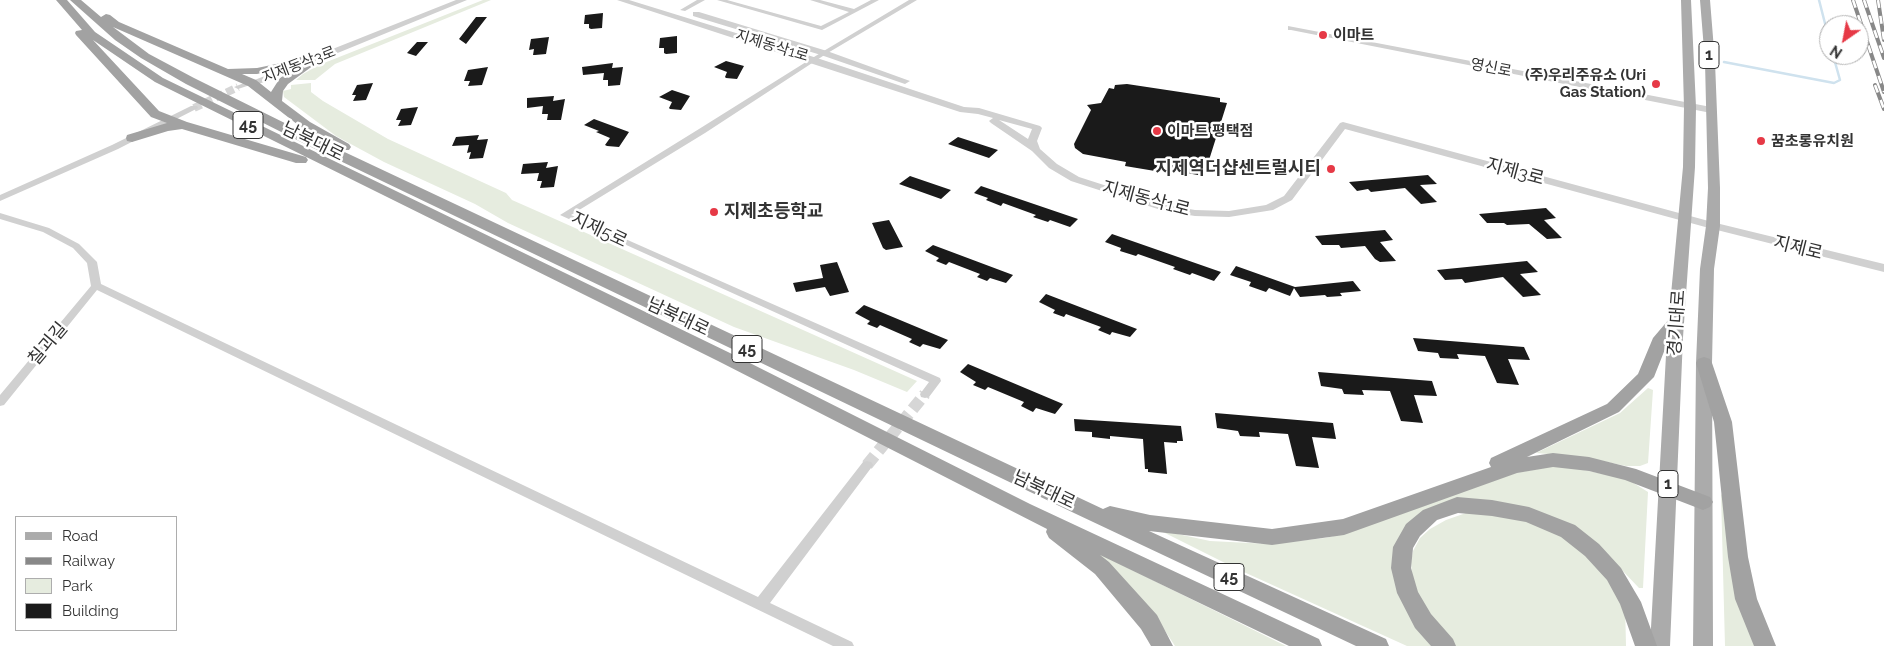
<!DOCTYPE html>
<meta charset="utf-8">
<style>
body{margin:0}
#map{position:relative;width:1884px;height:646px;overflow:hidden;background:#fff;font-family:Raleway,sans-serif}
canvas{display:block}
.legend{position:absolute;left:15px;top:516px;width:162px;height:115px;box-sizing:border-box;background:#fff;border:1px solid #adadad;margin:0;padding:6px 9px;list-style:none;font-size:15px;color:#333}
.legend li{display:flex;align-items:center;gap:10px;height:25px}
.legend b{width:25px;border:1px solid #adadad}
.north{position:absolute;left:1819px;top:15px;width:50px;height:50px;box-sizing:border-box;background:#fff;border:1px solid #adadad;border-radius:50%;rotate:213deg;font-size:14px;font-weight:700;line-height:20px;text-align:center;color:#333}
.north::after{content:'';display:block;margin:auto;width:18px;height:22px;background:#e63946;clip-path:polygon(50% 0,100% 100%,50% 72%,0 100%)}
</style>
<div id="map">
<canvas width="1884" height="646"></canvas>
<ul class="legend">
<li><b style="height:6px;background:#ababab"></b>Road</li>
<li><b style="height:6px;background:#888"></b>Railway</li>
<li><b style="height:14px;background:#e6ecdf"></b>Park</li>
<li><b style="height:14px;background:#1a1a1a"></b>Building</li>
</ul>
<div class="north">N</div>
</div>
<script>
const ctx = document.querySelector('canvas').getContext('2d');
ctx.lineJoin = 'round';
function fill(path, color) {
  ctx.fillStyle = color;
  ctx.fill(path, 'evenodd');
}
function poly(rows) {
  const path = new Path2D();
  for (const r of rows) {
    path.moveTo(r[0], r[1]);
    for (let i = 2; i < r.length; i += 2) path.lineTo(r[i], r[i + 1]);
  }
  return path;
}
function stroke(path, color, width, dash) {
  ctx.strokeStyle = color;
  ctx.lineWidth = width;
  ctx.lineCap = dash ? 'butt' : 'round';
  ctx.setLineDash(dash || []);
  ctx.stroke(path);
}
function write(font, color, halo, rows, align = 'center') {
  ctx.font = font + ' Raleway,"Noto Sans KR",sans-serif';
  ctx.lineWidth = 5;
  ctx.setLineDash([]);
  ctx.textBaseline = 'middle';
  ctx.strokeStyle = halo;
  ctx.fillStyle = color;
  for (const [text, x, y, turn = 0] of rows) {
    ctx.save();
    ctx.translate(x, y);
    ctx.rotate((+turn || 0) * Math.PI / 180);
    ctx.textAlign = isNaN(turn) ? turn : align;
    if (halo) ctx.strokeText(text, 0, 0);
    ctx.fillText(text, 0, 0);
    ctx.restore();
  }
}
const green = poly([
 [483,0,491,0,335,64,315,80,296,80,303,74,319,65],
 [311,83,311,92,323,101,388,139,506,193,512,200,546,215,917,381,907,392,854,370,734,327,508,223,475,204,384,162,336,136,284,97,283,91,291,89,291,85],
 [1648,388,1653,390,1648,463,1640,466,1626,466,1583,457,1536,453,1620,413],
 [1560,465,1627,479,1648,492,1643,588,1639,588,1602,549,1571,526,1458,500,1397,550,1439,646,1407,646,1235,568,1163,532,1164,531,1210,541,1270,544,1325,538,1351,532,1493,477],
 [1721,494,1723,496,1756,646,1725,646],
 [1466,513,1498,514,1530,521,1567,536,1610,581,1625,603,1626,646,1452,646,1422,607,1412,576,1411,562,1413,551,1420,538,1430,529,1446,520],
 [1100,554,1286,646,1175,646,1150,608,1098,556]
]);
const stream = poly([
 [1819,0,1829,39],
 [1724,62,1834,83,1840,80,1833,55]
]);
const building = poly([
 [603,13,602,28,591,29,589,28,589,24,584,24,585,15],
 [476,17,487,17,466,44,459,39],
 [677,36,677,53,666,54,664,53,664,48,659,48,660,38],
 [549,37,546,54,535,55,533,55,534,49,529,50,531,39],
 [417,42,428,42,416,56,407,53],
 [726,61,744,66,737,79,726,78,725,77,727,72,714,67],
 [613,63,612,68,623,67,620,85,608,86,608,80,603,80,604,73,583,75,582,67],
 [488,67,482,85,468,86,470,81,464,81,468,70],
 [373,83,366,100,353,101,356,95,352,95,357,85],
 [1127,84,1220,98,1220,102,1227,103,1204,176,1157,168,1155,171,1125,166,1126,162,1083,154,1075,148,1074,144,1091,110,1087,105,1101,103,1109,88,1114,89,1115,85],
 [672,90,690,96,681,110,670,109,669,108,672,102,659,97],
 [554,96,553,101,565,99,561,120,547,120,548,114,542,114,543,106,527,108,527,98],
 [418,107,411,125,398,126,401,120,396,120,401,109],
 [594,119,629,132,619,147,607,146,605,145,610,138,596,132,599,131,584,125],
 [479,135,477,140,488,139,483,158,469,159,471,152,467,153,469,145,452,146,456,137],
 [958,137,998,150,989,158,948,144],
 [548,162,546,168,558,166,554,187,540,188,542,181,537,181,539,173,521,174,523,164],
 [1428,175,1437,184,1420,185,1437,202,1421,204,1405,188,1371,192,1368,189,1357,191,1349,182],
 [910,176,951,190,941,199,899,184],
 [981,186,1078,219,1070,227,1050,220,1048,222,1033,217,1036,215,1003,203,1001,206,986,200,988,198,974,193],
 [1546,208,1556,218,1544,220,1562,238,1547,239,1529,224,1507,225,1504,223,1487,223,1479,214],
 [889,220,903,247,886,250,883,248,872,223],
 [1385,230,1393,240,1380,242,1396,261,1380,262,1375,259,1365,246,1341,248,1339,245,1322,245,1315,236],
 [1112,234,1221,272,1214,281,1192,273,1190,275,1173,269,1175,267,1138,254,1136,256,1120,251,1121,248,1105,242],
 [933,245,1013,275,1006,283,990,278,987,281,977,277,980,274,949,262,946,265,936,261,939,258,925,251],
 [1527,261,1538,272,1520,274,1541,295,1523,297,1503,277,1465,283,1462,279,1445,280,1437,270],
 [837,262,849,292,830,296,825,287,796,292,793,283,823,278,820,265],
 [1236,266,1295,287,1353,281,1361,291,1340,293,1342,296,1327,297,1325,295,1300,297,1294,288,1290,296,1269,288,1266,292,1249,286,1251,282,1230,275],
 [1046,294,1137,329,1130,337,1112,332,1110,335,1098,330,1101,327,1066,314,1064,317,1053,313,1055,310,1039,302],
 [864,305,948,340,940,349,923,344,920,347,909,342,912,339,880,325,877,328,867,324,870,321,855,313],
 [1413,338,1524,347,1530,360,1508,359,1519,385,1497,383,1485,356,1457,354,1459,359,1440,358,1438,353,1418,351],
 [968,364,1063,404,1055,414,1036,408,1033,412,1021,406,1024,402,988,387,985,390,973,385,976,382,960,372],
 [1318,372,1432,381,1437,396,1414,395,1423,423,1401,421,1390,391,1362,390,1364,395,1344,394,1342,389,1321,386],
 [1215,413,1333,423,1336,439,1312,437,1319,468,1296,466,1288,434,1259,432,1260,437,1240,436,1238,431,1217,428],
 [1074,419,1181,426,1183,441,1177,441,1177,443,1164,442,1167,474,1148,472,1148,469,1145,469,1143,439,1110,436,1110,439,1092,437,1092,432,1075,431]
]);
const minorTunnelFar1 = poly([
 [194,108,238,87]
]);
const minorTunnel = poly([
 [867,465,925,394]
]);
const minor = poly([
 [697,0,705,0,685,11,680,10,697,0],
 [717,0,727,0,821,26,849,12,810,0,820,0,854,9,871,0,879,0,822,30,717,0],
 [909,0,917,0,826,54,705,133,571,215,940,378,941,381,929,397,925,398,921,397,920,394,929,382,560,215,699,129,822,52,909,0],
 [249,81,256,83,238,89,234,87,249,81],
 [191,106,197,106,198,108,118,149,0,201,0,195,112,145,191,106],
 [0,213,49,228,79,244,97,262,101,284,758,597,863,462,867,461,871,462,873,465,871,468,770,603,852,642,854,646,833,646,97,290,4,405,0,406,0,395,91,286,87,263,73,248,43,232,0,219,0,213]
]);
const tertiary = poly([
 [456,0,467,0,279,77,252,86,247,83,456,0],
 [617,0,629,0,817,58,964,107,979,108,1040,126,1042,128,1037,141,1040,149,1057,164,1079,177,1166,205,1195,210,1229,211,1266,205,1284,196,1340,123,1343,122,1716,223,1884,264,1884,272,1709,228,1345,129,1292,200,1273,210,1229,217,1195,216,1164,211,1071,181,1049,168,1032,151,991,123,989,121,993,118,978,114,960,112,617,0],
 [999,120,1032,129,1028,139,999,120],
 [693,12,699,12,827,51,910,81,905,84,902,83,821,55,693,16,693,12],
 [1288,26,1711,107,1716,110,1711,113,1291,30,1288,30,1288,26]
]);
const primary = poly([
 [1681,0,1691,0,1696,107,1695,167,1683,337,1670,646,1650,646,1667,337,1683,167,1684,107,1681,0],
 [1700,0,1710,0,1715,62,1720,188,1720,226,1714,269,1712,363,1713,646,1693,646,1696,363,1700,269,1706,226,1708,188,1705,62,1700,0]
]);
const trunk = poly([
 [56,0,67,0,95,32,163,78,730,353,1030,504,1319,639,1322,646,1289,646,1100,555,1109,562,1157,615,1173,646,1151,646,1141,629,1095,574,1049,538,1046,532,1047,529,718,361,155,82,93,40,159,111,187,122,306,157,308,160,306,163,296,163,182,129,168,131,132,142,127,141,126,138,127,135,167,123,151,117,76,35,75,33,76,31,82,30,56,0],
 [70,0,81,0,101,17,106,14,110,15,119,22,228,69,257,68,281,63,313,53,317,54,319,56,317,58,312,60,316,63,314,65,288,84,283,91,282,101,310,122,349,144,351,147,349,150,339,150,302,128,248,86,113,27,149,54,194,78,319,140,1103,509,1110,506,1150,515,1272,529,1343,519,1491,467,1489,463,1491,458,1607,404,1638,374,1653,338,1670,318,1676,317,1682,318,1684,322,1667,344,1654,377,1619,412,1527,457,1553,453,1589,457,1636,469,1710,497,1713,502,1710,507,1703,510,1625,480,1589,471,1553,467,1517,473,1344,535,1272,545,1149,531,1386,639,1389,646,1356,646,1074,513,309,146,186,84,141,58,115,40,70,0],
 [302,64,280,78,271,92,256,80,242,74,257,74,302,64],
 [1704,357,1710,359,1712,363,1732,422,1748,557,1757,599,1776,646,1754,646,1735,599,1728,557,1714,422,1696,363,1698,359,1704,357],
 [1457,497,1492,500,1529,507,1575,525,1599,544,1621,568,1641,602,1657,646,1635,646,1620,604,1607,580,1585,556,1561,537,1526,522,1492,516,1458,513,1437,520,1420,536,1413,548,1411,568,1418,592,1431,614,1453,639,1456,646,1431,646,1415,628,1397,593,1391,568,1393,547,1406,524,1423,510,1457,497]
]);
const rail = poly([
 [1853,0,1884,92],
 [1864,0,1884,58],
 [1878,0,1884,40],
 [1875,85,1884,109]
]);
const markers = [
 [1323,35,5,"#e63946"],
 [1656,84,5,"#e63946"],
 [1157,131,5,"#e63946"],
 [1761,141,5,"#e63946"],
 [1331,169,5,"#e63946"],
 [714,212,5,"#e63946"]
];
const farPoinames = [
 ["이마트",1333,35],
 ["(주)우리주유소 (Uri",1646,75,"right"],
 ["Gas Station)",1646,92,"right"],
 ["이마트 평택점",1167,131],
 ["꿈초롱유치원",1771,141]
];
const farStreetnames = [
 ["지제동삭1로",772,46,17],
 ["지제동삭3로",299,65,-21],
 ["영신로",1491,68,11]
];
const shields = [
 [1709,55,20],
 [248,125,30],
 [747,349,30],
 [1668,484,20],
 [1229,577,30]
];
const shieldNames = [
 ["1",1709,55],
 ["45",248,125],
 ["45",747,349],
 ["1",1668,484],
 ["45",1229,577]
];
const streetNames = [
 ["남북대로",313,142,26],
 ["지제3로",1515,172,15],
 ["지제동삭1로",1146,199,15],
 ["지제5로",599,230,25],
 ["지제로",1798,248,14],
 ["남북대로",678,317,25],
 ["경기대로",1677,323,-86],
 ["칠괴길",48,344,-50],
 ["남북대로",1044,490,25]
];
const poiNames = [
 ["지제역더샵센트럴시티",1321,169],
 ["지제초등학교",724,212,"left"]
];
fill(green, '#e6ecdf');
stroke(stream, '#cfe2ee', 2.5);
fill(building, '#1a1a1a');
stroke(minorTunnelFar1, '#d6d6d6', 8, [8, 4]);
stroke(minorTunnel, '#d6d6d6', 12, [12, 6]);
fill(minor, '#d0d0d0');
fill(tertiary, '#d0d0d0');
fill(primary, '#ababab');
fill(trunk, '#a2a2a2');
stroke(rail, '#888', 4);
stroke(rail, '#fff', 2.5, [8]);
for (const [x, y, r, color] of markers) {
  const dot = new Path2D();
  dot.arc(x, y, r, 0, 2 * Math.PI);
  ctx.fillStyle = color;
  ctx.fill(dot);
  stroke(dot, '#fff', 2);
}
write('bold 15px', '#333', '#fff', farPoinames, 'left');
write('15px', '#333', '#fff', farStreetnames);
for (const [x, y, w] of shields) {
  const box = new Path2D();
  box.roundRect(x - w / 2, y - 13.5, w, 27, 4);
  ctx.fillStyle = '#fff';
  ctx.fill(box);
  stroke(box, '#333', 1);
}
write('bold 16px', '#333', null, shieldNames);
write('18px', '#333', '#fff', streetNames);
write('bold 18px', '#333', '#fff', poiNames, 'right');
</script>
